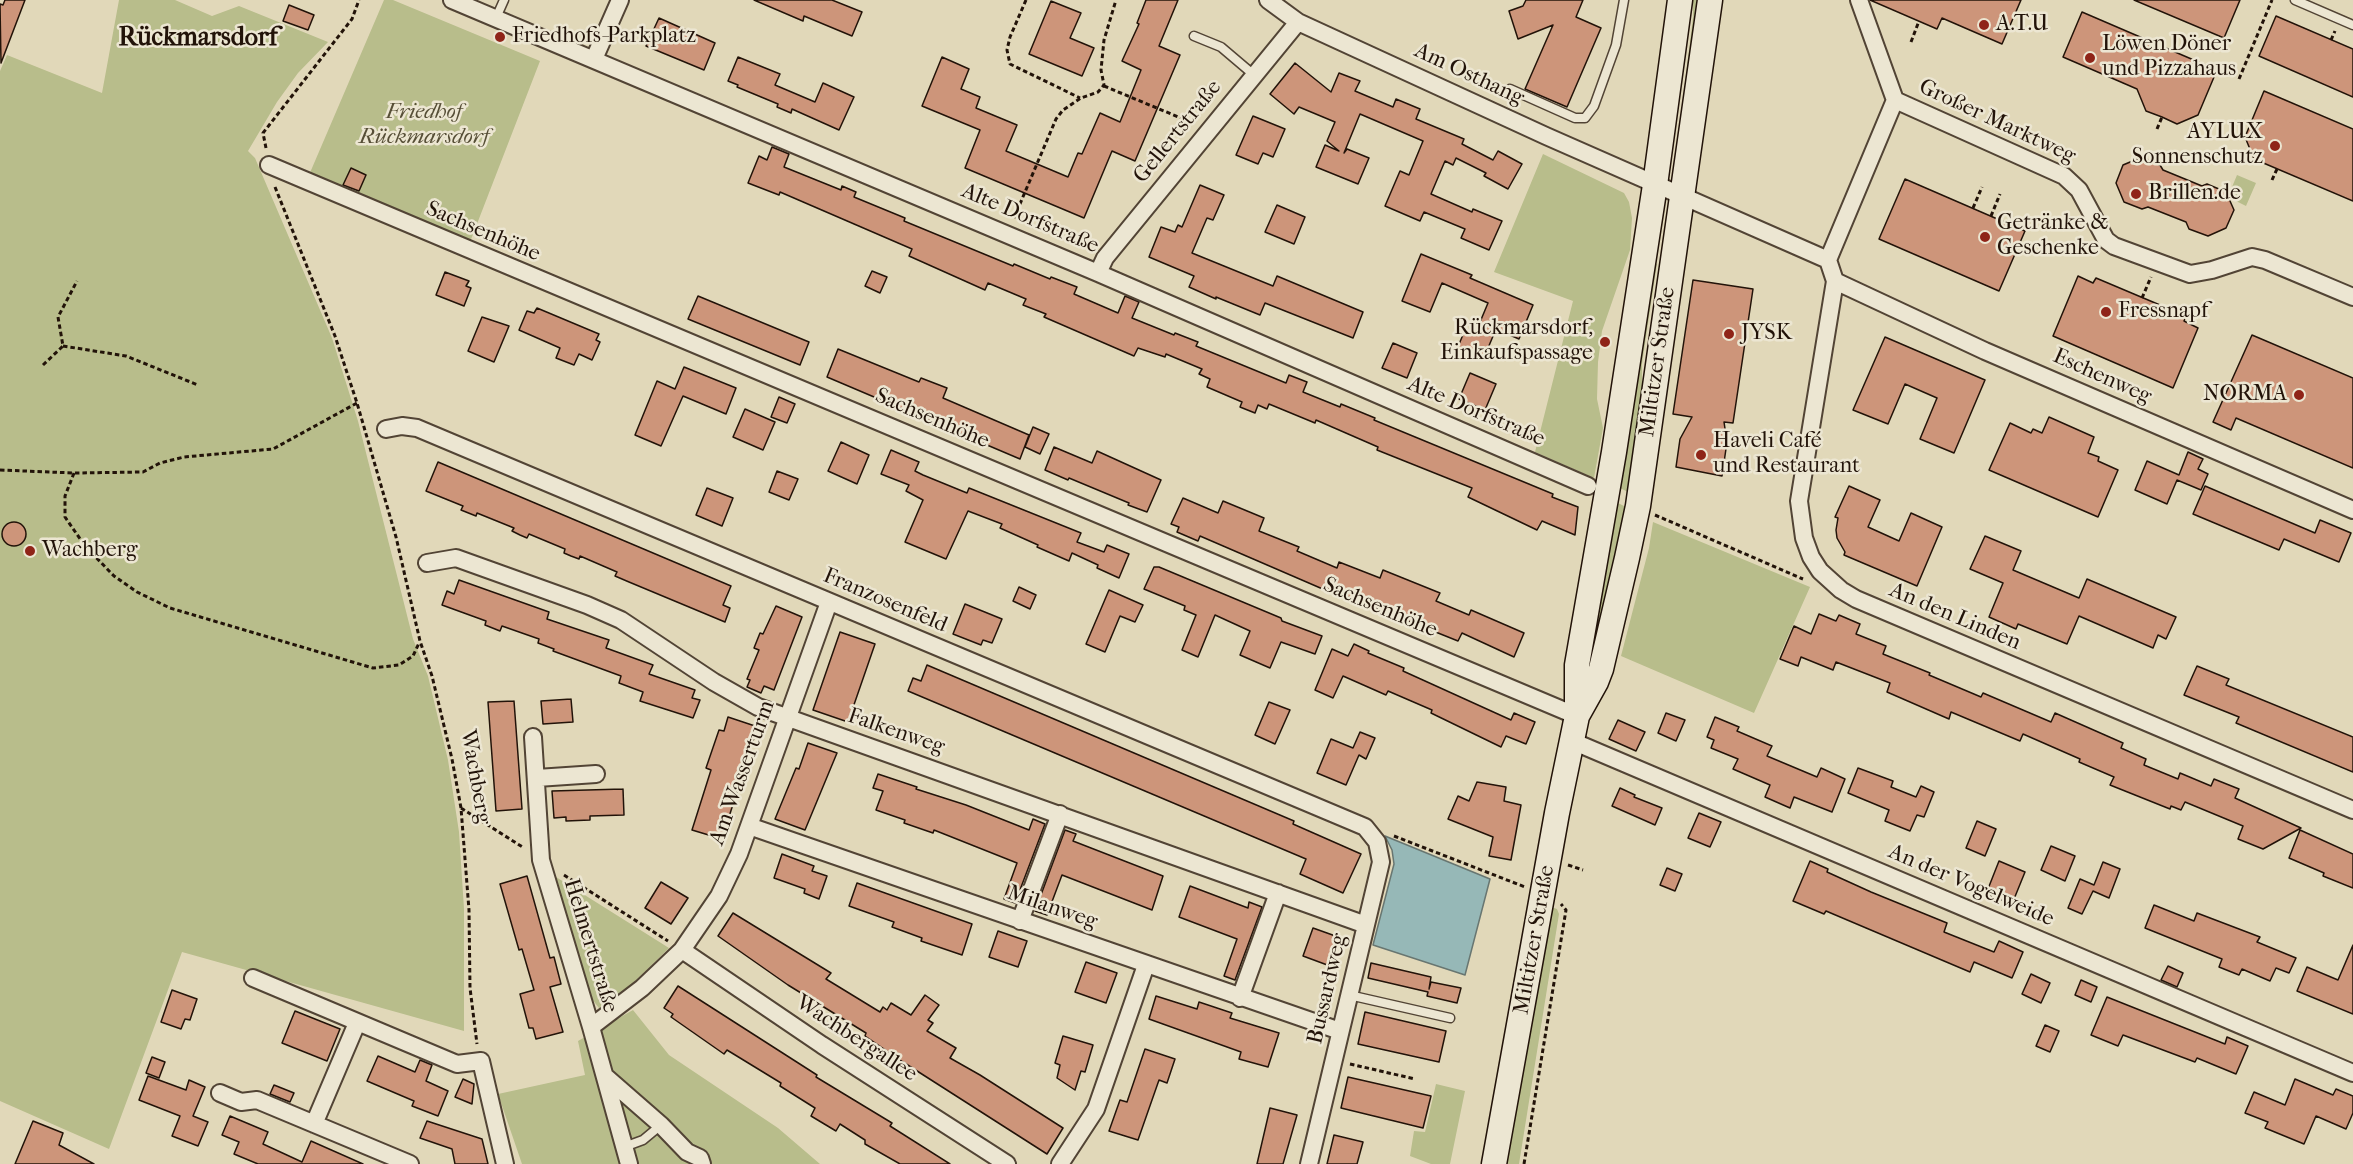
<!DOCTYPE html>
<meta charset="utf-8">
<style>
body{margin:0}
canvas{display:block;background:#e1d8b9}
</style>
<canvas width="2353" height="1164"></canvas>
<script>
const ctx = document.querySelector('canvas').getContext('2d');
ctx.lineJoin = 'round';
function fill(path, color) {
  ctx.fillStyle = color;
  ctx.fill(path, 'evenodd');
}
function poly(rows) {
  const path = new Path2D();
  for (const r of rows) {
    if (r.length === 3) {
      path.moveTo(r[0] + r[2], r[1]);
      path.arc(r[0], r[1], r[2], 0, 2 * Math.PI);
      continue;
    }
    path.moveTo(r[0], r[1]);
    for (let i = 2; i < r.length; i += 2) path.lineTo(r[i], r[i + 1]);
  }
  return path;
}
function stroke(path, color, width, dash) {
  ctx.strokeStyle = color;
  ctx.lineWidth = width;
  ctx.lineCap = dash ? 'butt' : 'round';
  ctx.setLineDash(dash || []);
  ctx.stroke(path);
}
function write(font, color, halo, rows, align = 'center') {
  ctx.font = font + ' "IM FELL French Canon",serif';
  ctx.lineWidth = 5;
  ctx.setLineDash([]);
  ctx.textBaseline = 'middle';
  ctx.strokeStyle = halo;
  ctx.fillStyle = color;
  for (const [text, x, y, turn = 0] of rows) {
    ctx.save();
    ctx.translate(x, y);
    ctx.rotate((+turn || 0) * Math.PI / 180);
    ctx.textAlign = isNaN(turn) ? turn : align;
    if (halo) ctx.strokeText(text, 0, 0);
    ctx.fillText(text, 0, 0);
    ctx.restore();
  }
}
const green = poly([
 [119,0,175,0,212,16,239,6,328,42,298,73,277,102,248,151,255,158,332,338,358,421,413,639,428,676,448,760,459,832,464,909,464,1031,182,952,109,1149,0,1101,0,71,7,55,102,93],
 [384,0,393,0,540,61,470,242,309,175],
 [1693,0,1702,0,1687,116,1681,115,1693,17],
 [1543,154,1624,193,1629,202,1632,218,1630,250,1602,331,1598,362,1597,399,1603,428,1594,478,1535,452,1573,301,1494,272],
 [2237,175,2256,183,2246,206,2236,201,2232,187],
 [1652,264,1657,264,1642,364,1642,406,1630,493,1618,487],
 [1616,502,1628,508,1595,675,1581,672],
 [1653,522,1810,587,1754,713,1621,656,1649,548],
 [556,877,669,948,628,988,599,1008,588,994],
 [1551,907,1557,909,1559,914,1519,1164,1507,1164],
 [633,1010,669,1055,778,1128,820,1164,522,1164,498,1094,585,1075,578,1041],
 [1436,1084,1465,1091,1450,1164,1431,1164,1410,1156,1414,1131,1425,1132]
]);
const water = poly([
 [1385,836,1490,879,1465,975,1373,945,1394,864,1392,850,1385,836]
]);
const building = poly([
 [5,0,25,0,1,63,0,4,3,5,5,0],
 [754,0,832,0,862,12,852,36,804,16,803,21,754,0],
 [1146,0,1178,0,1159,46,1180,55,1135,161,1112,151,1084,218,965,168,980,130,922,106,942,57,969,69,961,89,980,97,976,108,1017,125,1006,151,1068,177,1078,153,1082,154,1100,113,1120,122,1141,70,1122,61,1139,24,1137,23,1146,0],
 [1526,0,1583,0,1576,17,1601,28,1567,107,1525,89,1553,25,1518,39,1509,11,1523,6,1526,0],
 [1870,0,2021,0,2002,44,1942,18,1937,29,1870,0],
 [2134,0,2240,0,2224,38,2134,0],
 [1051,1,1081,13,1070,38,1094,48,1082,76,1029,54,1051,1],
 [289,5,314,15,308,30,283,21,289,5],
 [2082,12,2217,70,2198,115,2177,124,2162,117,2146,111,2137,89,2063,57,2082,12],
 [2276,16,2353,49,2353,97,2259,56,2276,16],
 [659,18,715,43,704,70,646,46,659,18],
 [738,57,780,74,775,85,815,102,823,83,854,97,839,130,792,109,791,113,777,107,778,104,737,87,738,85,728,81,738,57],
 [1295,63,1331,92,1339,73,1360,81,1355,91,1393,107,1396,99,1420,109,1416,119,1464,139,1462,144,1493,160,1498,151,1522,164,1508,189,1484,176,1486,173,1456,158,1453,165,1445,161,1431,194,1472,212,1473,209,1502,221,1489,250,1461,238,1465,229,1424,212,1420,221,1385,206,1400,171,1409,175,1423,141,1360,114,1344,153,1347,149,1369,158,1358,184,1316,167,1325,145,1339,151,1327,141,1335,122,1299,107,1294,114,1270,94,1295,63],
 [2264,91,2353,129,2353,201,2254,159,2245,137,2264,91],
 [1253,116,1285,129,1273,157,1263,153,1258,164,1236,155,1253,116],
 [772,147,789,154,784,167,841,190,842,186,856,192,854,197,905,218,904,221,1013,266,1014,264,1050,279,1051,277,1077,287,1074,294,1118,313,1125,296,1139,302,1132,318,1174,335,1175,333,1198,342,1196,346,1286,383,1289,375,1307,382,1303,392,1340,407,1341,404,1375,418,1374,420,1553,494,1552,497,1578,507,1575,535,1542,521,1537,530,1468,497,1472,488,1377,450,1378,447,1316,420,1315,423,1269,404,1267,409,1258,405,1255,413,1240,407,1242,402,1207,387,1210,379,1199,374,1202,369,1166,354,1165,357,1138,348,1134,356,1044,317,1046,314,1023,305,1026,299,988,283,985,290,909,256,912,249,780,192,779,195,748,183,759,156,767,160,772,147],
 [2142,157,2160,165,2163,170,2202,186,2207,184,2226,192,2234,210,2226,228,2208,236,2189,229,2186,222,2148,207,2142,209,2124,202,2116,183,2123,165,2142,157],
 [351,168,366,175,359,191,343,185,351,168],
 [1905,179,2025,231,1999,291,1879,239,1905,179],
 [1200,185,1224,195,1213,220,1207,218,1192,253,1273,286,1277,276,1363,312,1353,338,1265,303,1260,315,1216,297,1216,299,1189,287,1194,276,1149,257,1161,227,1175,232,1178,225,1182,227,1200,185],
 [1277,205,1305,217,1294,244,1265,232,1277,205],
 [1421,254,1472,275,1470,278,1533,305,1519,339,1496,329,1483,360,1457,349,1465,330,1475,334,1488,303,1442,283,1430,312,1402,301,1421,254],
 [872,271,887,277,880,293,865,286,872,271],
 [445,272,469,281,466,286,471,288,464,306,436,295,445,272],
 [2078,276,2093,283,2096,278,2186,316,2184,321,2198,328,2173,388,2053,336,2078,276],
 [1693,280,1753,289,1733,423,1724,422,1727,442,1722,476,1676,467,1680,439,1692,417,1673,414,1693,280],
 [698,296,809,342,800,365,688,319,698,296],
 [537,308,599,334,596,340,600,342,592,360,579,354,574,365,556,358,560,348,519,330,527,311,534,313,537,308],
 [482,317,509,326,494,362,468,351,482,317],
 [2252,335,2353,378,2353,468,2236,418,2231,430,2213,422,2252,335],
 [1885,337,1985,380,1954,453,1920,439,1937,398,1905,384,1888,424,1853,410,1885,337],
 [1393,343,1417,353,1407,378,1382,368,1393,343],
 [838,349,919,382,921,378,947,388,943,398,1029,435,1020,459,827,377,838,349],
 [684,367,736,388,726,414,683,396,661,446,635,435,657,381,675,389,684,367],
 [1470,373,1496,384,1485,410,1459,399,1470,373],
 [779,397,795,404,787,423,771,417,779,397],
 [745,409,775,422,763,450,733,437,745,409],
 [2049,417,2094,437,2088,453,2099,457,2098,461,2118,470,2098,517,1989,470,2010,423,2031,433,2033,429,2042,433,2049,417],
 [1033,427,1049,434,1040,454,1025,447,1033,427],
 [841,442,869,455,857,484,828,471,841,442],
 [1054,447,1092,463,1097,451,1161,480,1147,512,1128,505,1129,503,1069,478,1068,480,1045,470,1054,447],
 [891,450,919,462,915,471,923,475,967,493,969,488,1081,533,1077,542,1104,552,1107,545,1129,554,1119,578,1097,568,1098,565,1072,553,1069,561,1037,547,1038,545,1000,528,1002,524,968,511,946,559,905,542,923,500,906,491,909,485,881,474,891,450],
 [2188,452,2203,459,2198,469,2208,474,2201,490,2177,480,2167,504,2135,490,2147,461,2179,475,2188,452],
 [438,462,731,586,723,605,730,608,725,622,629,582,615,576,617,572,580,556,579,559,571,556,564,553,565,549,529,534,527,538,520,535,512,531,514,528,477,513,476,516,461,510,463,506,426,491,438,462],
 [777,471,798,479,789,500,769,492,777,471],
 [1849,486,1880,500,1868,527,1899,541,1911,513,1942,527,1917,586,1844,555,1845,552,1837,538,1836,530,1838,518,1835,517,1849,486],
 [2205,486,2315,533,2320,520,2351,533,2339,562,2284,539,2279,550,2193,514,2205,486],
 [707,488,733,498,722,526,696,515,707,488],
 [1183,498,1218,513,1223,501,1264,518,1259,531,1299,547,1297,551,1337,568,1339,562,1380,578,1383,570,1440,593,1436,601,1469,615,1471,610,1524,633,1514,657,1462,633,1458,641,1326,588,1325,590,1200,536,1198,541,1177,532,1179,527,1171,524,1183,498],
 [14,534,12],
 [1985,536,2021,551,2013,570,2079,598,2087,579,2176,617,2166,639,2158,635,2153,648,2079,616,2067,644,2018,624,2016,629,1989,617,2003,583,1970,569,1985,536],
 [1154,567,1159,567,1281,618,1282,621,1322,636,1315,654,1281,642,1270,668,1240,655,1250,631,1215,615,1198,657,1182,650,1196,615,1184,610,1185,606,1144,589,1154,567],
 [459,580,549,612,547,619,609,640,606,648,653,665,649,674,695,690,692,698,700,700,693,718,640,701,643,692,619,683,621,676,553,651,554,649,538,643,539,639,502,626,500,631,485,625,486,621,442,605,447,591,454,594,459,580],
 [1019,587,1036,595,1030,609,1013,601,1019,587],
 [1109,590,1143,605,1135,622,1120,616,1105,652,1086,644,1109,590],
 [965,604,1002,619,992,643,983,640,981,645,953,634,965,604],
 [776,606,802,617,774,690,764,686,761,693,747,687,750,680,747,679,759,650,754,648,760,633,763,634,776,606],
 [1819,614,1836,621,1839,615,1860,624,1856,634,1886,646,1883,654,1930,673,1929,675,1981,697,1983,693,2051,722,2055,713,2123,743,2121,748,2146,759,2144,765,2178,779,2180,773,2211,786,2214,779,2239,789,2235,798,2301,828,2263,849,2238,839,2243,826,2185,802,2181,810,2171,806,2170,809,2110,785,2114,777,2079,762,2080,759,2023,734,2020,741,1951,712,1949,719,1887,692,1890,683,1836,662,1833,670,1801,657,1798,666,1780,659,1794,626,1811,634,1819,614],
 [840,632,875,644,848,722,813,710,840,632],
 [1354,644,1369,651,1368,653,1404,668,1403,671,1511,720,1514,713,1535,722,1526,744,1506,736,1501,747,1431,713,1432,710,1388,691,1386,695,1343,676,1333,698,1315,690,1332,649,1348,656,1354,644],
 [927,665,1294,821,1293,824,1361,854,1343,893,1300,874,1306,859,908,691,913,678,921,681,927,665],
 [2197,666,2229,679,2226,685,2353,737,2353,772,2236,723,2239,717,2184,695,2197,666],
 [571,699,573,722,543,724,541,701,571,699],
 [514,701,522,809,496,811,488,702,514,701],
 [1269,702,1290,710,1275,744,1255,735,1269,702],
 [1666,713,1685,720,1676,741,1658,733,1666,713],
 [728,717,758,727,753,741,750,740,742,766,738,778,741,779,722,839,692,830,711,770,706,768,719,730,724,731,728,717],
 [1715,717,1739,727,1737,731,1772,746,1767,756,1817,777,1821,768,1845,779,1832,812,1794,797,1790,808,1765,797,1770,785,1733,769,1738,759,1711,748,1714,740,1707,737,1715,717],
 [1618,720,1645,732,1636,751,1609,739,1618,720],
 [1360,732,1375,738,1366,759,1359,755,1346,785,1317,773,1331,739,1353,748,1360,732],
 [808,743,837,753,805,830,775,819,796,768,799,769,808,743],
 [1858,768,1893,781,1891,787,1916,797,1921,786,1934,792,1924,817,1917,815,1910,831,1885,821,1889,810,1848,793,1858,768],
 [878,774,917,787,916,789,966,805,1029,830,1033,819,1045,824,1015,903,1004,899,1017,863,934,830,933,833,904,823,905,820,876,810,883,791,873,788,878,774],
 [1477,782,1506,787,1504,801,1521,805,1511,860,1489,856,1493,837,1448,819,1458,796,1469,801,1477,782],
 [1620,788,1635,795,1634,797,1662,808,1655,825,1612,806,1620,788],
 [623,789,624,815,590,816,590,820,566,821,566,817,554,818,552,791,623,789],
 [1699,813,1721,822,1710,847,1688,838,1699,813],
 [1977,821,1996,829,1985,856,1966,848,1977,821],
 [1065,830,1076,834,1073,841,1163,876,1152,910,1062,875,1047,915,1035,911,1065,830],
 [2300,830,2353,854,2353,888,2323,876,2324,873,2289,858,2300,830],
 [2051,846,2075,856,2065,881,2041,870,2051,846],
 [782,854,814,866,812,871,827,876,819,899,804,893,805,889,774,878,782,854],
 [1810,861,1828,869,1827,872,1871,892,1947,923,1944,932,1994,952,1999,941,2023,952,2012,978,1974,962,1970,972,1826,911,1824,914,1793,901,1810,861],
 [1999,861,2025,872,2012,904,1986,894,1999,861],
 [2103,862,2120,869,2109,898,2093,891,2082,914,2068,908,2080,879,2094,885,2103,862],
 [1667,868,1682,874,1675,891,1660,885,1667,868],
 [527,876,550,958,554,957,561,984,550,987,563,1032,536,1039,533,1028,529,1028,520,994,534,990,522,949,519,950,500,884,527,876],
 [661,882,688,898,671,924,645,908,661,882],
 [857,883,972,924,962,955,921,941,922,938,892,927,894,922,849,906,857,883],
 [1190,886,1248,908,1249,902,1262,907,1235,980,1224,976,1237,939,1179,917,1190,886],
 [2154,905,2194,921,2197,913,2260,937,2257,942,2296,958,2289,973,2276,968,2270,981,2242,969,2239,975,2219,967,2222,959,2145,928,2154,905],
 [733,913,831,973,826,979,880,1012,883,1007,887,1010,891,1003,911,1015,925,995,939,1005,928,1020,933,1023,927,1031,956,1048,950,1058,980,1075,1063,1128,1047,1154,903,1062,865,1036,866,1033,788,985,718,936,733,913],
 [1313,928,1341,938,1330,966,1303,956,1313,928],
 [998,931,1027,941,1018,967,989,957,998,931],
 [2353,945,2353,1014,2297,991,2307,967,2338,980,2353,945],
 [1086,962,1117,973,1106,1003,1075,992,1086,962],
 [1371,963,1431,977,1429,989,1431,982,1461,988,1457,1003,1427,996,1428,992,1368,978,1371,963],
 [2168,966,2183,973,2177,987,2161,980,2168,966],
 [2031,974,2050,983,2041,1003,2022,994,2031,974],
 [2081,980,2097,987,2091,1002,2075,995,2081,980],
 [678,986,817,1075,816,1077,892,1123,890,1126,950,1164,900,1164,865,1144,865,1140,840,1124,836,1131,811,1116,815,1108,780,1086,781,1083,727,1050,724,1054,671,1017,673,1014,664,1008,678,986],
 [172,990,197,999,190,1020,185,1019,181,1029,161,1022,172,990],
 [1156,996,1197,1009,1199,1002,1232,1013,1230,1018,1279,1033,1268,1067,1239,1059,1241,1052,1149,1019,1156,996],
 [2107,997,2225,1044,2227,1037,2248,1046,2236,1074,2197,1058,2195,1062,2123,1035,2118,1046,2091,1035,2107,997],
 [295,1011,340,1029,327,1061,282,1043,295,1011],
 [1365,1012,1446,1031,1439,1062,1358,1044,1365,1012],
 [2045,1025,2059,1031,2050,1052,2036,1046,2045,1025],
 [1063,1036,1093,1045,1085,1072,1081,1071,1075,1090,1057,1078,1060,1065,1055,1063,1063,1036],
 [1145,1049,1175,1059,1167,1083,1159,1080,1138,1140,1109,1131,1120,1100,1127,1102,1145,1049],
 [378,1056,415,1072,420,1060,432,1065,426,1081,448,1091,438,1116,412,1106,414,1101,367,1081,378,1056],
 [152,1057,165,1062,159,1078,146,1073,152,1057],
 [148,1076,186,1090,189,1080,205,1087,193,1116,208,1122,198,1146,172,1136,180,1116,139,1100,148,1076],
 [1348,1077,1431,1096,1423,1128,1341,1108,1348,1077],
 [463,1079,474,1084,472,1104,455,1097,463,1079],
 [2295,1079,2333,1095,2336,1089,2353,1096,2353,1113,2346,1129,2316,1116,2304,1144,2265,1128,2268,1122,2245,1113,2254,1092,2285,1105,2295,1079],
 [274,1085,294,1093,290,1102,270,1094,274,1085],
 [1270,1108,1297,1115,1283,1164,1257,1164,1270,1108],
 [230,1116,268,1132,263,1144,302,1162,311,1141,363,1164,258,1164,234,1154,239,1142,222,1135,230,1116],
 [33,1121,63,1133,59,1145,94,1164,15,1164,33,1121],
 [427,1121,482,1139,488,1164,455,1164,452,1149,420,1138,427,1121],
 [1334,1135,1363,1142,1357,1164,1327,1164,1334,1135]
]);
const path = poly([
 [1026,0,1010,37,1007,50,1010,64,1080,98],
 [2331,40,2335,31],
 [1911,42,1919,21],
 [2239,79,2272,0],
 [1104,86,1188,121],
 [2157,129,2162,117],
 [266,148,263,133,352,19,359,0],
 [2272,180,2277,169],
 [275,187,335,336,357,403,396,537,420,641,432,676,452,759,461,808,469,910,470,988,477,1044],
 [1973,208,1982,187],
 [1991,216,2000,194],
 [1014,218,1056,119,1063,110,1081,98,1098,92,1104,85,1101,70,1104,40,1116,0],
 [2142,298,2151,277],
 [63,346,126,356,198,385],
 [43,365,63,346,58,317,77,281],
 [0,470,74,473,143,472,160,463,184,457,273,449,357,403],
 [74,473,65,496,65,517,85,546,114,576,137,592,170,608,373,668,399,665,413,656,419,643],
 [1655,515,1803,579],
 [461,808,524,848],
 [1394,836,1525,887],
 [1568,865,1583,870],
 [564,875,668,941],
 [1350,1064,1415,1079],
 [1524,1164,1566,910,1561,904]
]);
const lane = poly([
 [2295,0,2353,25],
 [496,18,504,0],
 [1194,36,1221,47,1254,75],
 [1510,89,1575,118,1585,118,1594,106,1616,45,1624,0],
 [1349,995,1450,1018],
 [624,1147,643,1140,661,1125]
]);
const street = poly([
 [452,0,1098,273,1588,486],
 [1268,0,1298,22,1546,136,1828,260,1835,281,1799,501,1804,538,1811,557,1820,571,1841,590,1856,599,2353,810],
 [594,59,620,0],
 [1895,100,2064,176,2079,190,2106,240,2114,246,2190,274,2212,270,2252,257,2265,260,2353,297],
 [269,165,1577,716],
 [1828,260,1895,100,1859,0],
 [1098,273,1105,258,1298,22],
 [1835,281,1985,351,2353,510],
 [386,429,402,426,417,428,1365,827,1377,842,1381,862,1309,1164],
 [427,563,456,558,587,605,621,620,714,682,758,707,1366,925],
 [533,737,541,860,591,1027,629,1164],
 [1572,741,2353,1073],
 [537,778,596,774],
 [749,826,1340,1031],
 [1020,921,1060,814],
 [682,950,822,1045,1007,1164],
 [253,978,457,1064,481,1061,505,1164],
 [1240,998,1278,893],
 [591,1027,642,988,682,950,719,896,739,854,829,602],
 [606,1077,661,1125,687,1152,700,1158,702,1164],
 [220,1093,241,1102,257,1100,410,1164],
 [314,1124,357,1023],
 [1060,1164,1096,1109,1146,965]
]);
const secondary = poly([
 [1577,716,1596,682,1601,669,1627,558,1638,506,1710,0],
 [1494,1164,1557,813,1577,716,1577,665,1614,452,1655,185,1680,0]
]);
const markers = [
 [1984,25,6,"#8f2418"],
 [500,37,6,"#8f2418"],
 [2090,58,6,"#8f2418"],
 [2275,146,6,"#8f2418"],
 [2136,194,6,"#8f2418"],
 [1985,237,6,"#8f2418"],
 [2106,312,6,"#8f2418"],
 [1729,334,6,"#8f2418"],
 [1605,342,6,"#8f2418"],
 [2299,395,6,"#8f2418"],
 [1701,455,6,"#8f2418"],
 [30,551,6,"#8f2418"]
];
const poiNames = [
 ["A.T.U",1996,25],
 ["Friedhofs-Parkplatz",512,37],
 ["Löwen Döner",2102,45],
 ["und Pizzahaus",2102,70],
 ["AYLUX",2263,133,"right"],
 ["Sonnenschutz",2263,158,"right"],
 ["Brillen.de",2148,194],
 ["Getränke &",1997,224],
 ["Geschenke",1997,249],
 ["Fressnapf",2118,312],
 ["Rückmarsdorf,",1593,329,"right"],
 ["Einkaufspassage",1593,354,"right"],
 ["JYSK",1741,334],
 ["NORMA",2287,395,"right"],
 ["Haveli Café",1713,442],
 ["und Restaurant",1713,467],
 ["Wachberg",42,551]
];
const streetNames = [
 ["Am Osthang",1469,75,25],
 ["Großer Marktweg",1997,122,25],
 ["Gellertstraße",1178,132,-51],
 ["Alte Dorfstraße",1030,219,23],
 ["Sachsenhöhe",483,232,23],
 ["Miltitzer Straße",1658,362,-82],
 ["Eschenweg",2102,377,24],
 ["Alte Dorfstraße",1476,412,23],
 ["Sachsenhöhe",932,419,23],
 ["Franzosenfeld",885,601,23],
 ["Sachsenhöhe",1380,608,23],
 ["An den Linden",1955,617,23],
 ["Falkenweg",896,732,19],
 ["Am Wasserturm",743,773,-70],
 ["Wachberg",475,777,80],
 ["An der Vogelweide",1971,886,23],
 ["Milanweg",1052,908,19],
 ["Miltitzer Straße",1535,940,-80],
 ["Helmertstraße",590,946,73],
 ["Bussardweg",1328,989,-77],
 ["Wachbergallee",856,1039,33]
];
const parkNames = [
 ["Friedhof",424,113],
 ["Rückmarsdorf",424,138]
];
const quarterNames = [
 ["Rückmarsdorf",198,39]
];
fill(green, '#b8bd8b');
fill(water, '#96b8b7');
stroke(water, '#687671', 1.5);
fill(building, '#cd957a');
stroke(building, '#221309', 1.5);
stroke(lane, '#524435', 11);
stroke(street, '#524435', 20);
stroke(secondary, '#221309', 27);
stroke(path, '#221309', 3, [4.5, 3]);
stroke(lane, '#ece6d2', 8);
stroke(street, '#ece6d2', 16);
stroke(secondary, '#ece6d2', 24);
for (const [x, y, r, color] of markers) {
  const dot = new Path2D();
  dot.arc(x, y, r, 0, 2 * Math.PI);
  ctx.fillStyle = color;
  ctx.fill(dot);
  stroke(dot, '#ece6d2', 2);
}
write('22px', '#221309', '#ece6d2', poiNames, 'left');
write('22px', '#221309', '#ece6d2', streetNames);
write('italic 22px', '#564e36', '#ece6d2', parkNames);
write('bold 26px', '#221309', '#ece6d2', quarterNames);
</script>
